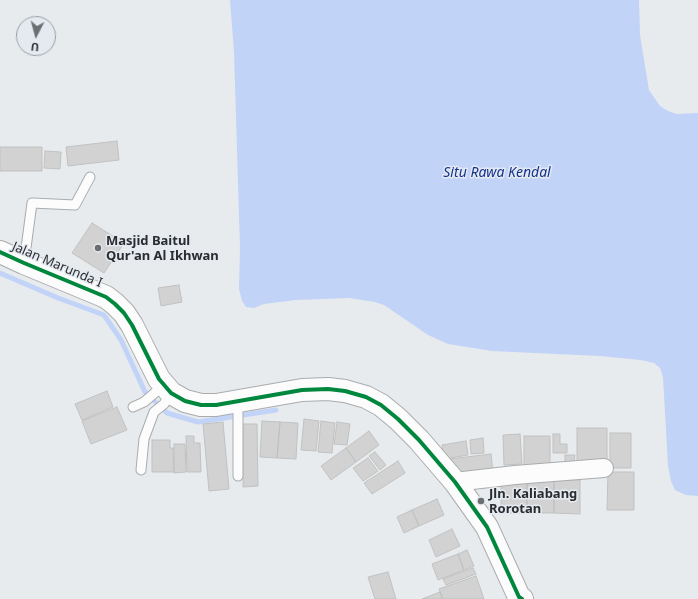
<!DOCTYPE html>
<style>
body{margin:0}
#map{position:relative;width:698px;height:599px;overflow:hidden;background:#e8ebee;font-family:"Noto Sans",sans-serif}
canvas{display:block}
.north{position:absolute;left:16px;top:16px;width:40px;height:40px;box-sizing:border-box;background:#e5eaf1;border:1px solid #9a9ea3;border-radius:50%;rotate:186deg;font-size:11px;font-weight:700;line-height:16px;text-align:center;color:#2a2c2f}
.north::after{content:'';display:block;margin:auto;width:14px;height:18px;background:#6c6f72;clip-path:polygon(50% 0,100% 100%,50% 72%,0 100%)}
</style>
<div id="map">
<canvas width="698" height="599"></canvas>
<div class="north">U</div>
</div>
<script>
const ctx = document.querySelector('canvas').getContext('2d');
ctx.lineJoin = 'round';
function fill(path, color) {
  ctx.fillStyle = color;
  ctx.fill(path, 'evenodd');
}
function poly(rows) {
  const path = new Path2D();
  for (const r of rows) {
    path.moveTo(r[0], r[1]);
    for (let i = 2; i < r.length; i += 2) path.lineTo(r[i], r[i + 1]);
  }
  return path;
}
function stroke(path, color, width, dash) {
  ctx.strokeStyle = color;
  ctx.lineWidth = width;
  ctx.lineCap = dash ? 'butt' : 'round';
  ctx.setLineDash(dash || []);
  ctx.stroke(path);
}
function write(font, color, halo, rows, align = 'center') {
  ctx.font = font + ' "Noto Sans",sans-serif';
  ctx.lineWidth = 3;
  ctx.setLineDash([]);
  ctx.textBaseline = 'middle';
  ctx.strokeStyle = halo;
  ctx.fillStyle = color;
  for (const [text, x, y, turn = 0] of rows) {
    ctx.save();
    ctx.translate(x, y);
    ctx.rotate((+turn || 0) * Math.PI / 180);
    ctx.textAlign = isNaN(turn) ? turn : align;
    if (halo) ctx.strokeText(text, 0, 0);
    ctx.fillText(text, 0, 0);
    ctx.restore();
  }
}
const water = poly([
 [230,0,639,0,640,35,649,90,660,106,668,111,677,114,698,113,698,496,686,495,675,490,671,481,668,466,663,377,660,368,654,363,641,360,599,356,492,351,448,344,428,335,384,305,375,302,349,298,296,300,264,304,254,308,246,307,242,301,239,289,240,248,234,52]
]);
const stream = poly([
 [0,273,58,298,104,315,121,340,145,392,167,413,198,422,276,410]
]);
const building = poly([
 [117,141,119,160,68,166,66,147,117,141],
 [0,147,42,147,42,171,0,171,0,147],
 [45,151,61,152,60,169,44,168,45,151],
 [92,223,124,243,104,273,72,253,92,223],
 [179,285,182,302,161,306,158,288,179,285],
 [107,391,113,407,82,420,75,404,107,391],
 [117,407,127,430,91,444,82,421,117,407],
 [304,419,319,421,316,451,301,450,304,419],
 [262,421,280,422,277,458,260,457,262,421],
 [321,421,335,423,332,453,318,452,321,421],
 [223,422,229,489,209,491,203,424,223,422],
 [280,422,298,423,296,459,277,458,280,422],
 [337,422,350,424,347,445,334,444,337,422],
 [243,424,257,424,258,486,243,487,243,424],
 [577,428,607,428,607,464,577,463,577,428],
 [369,431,379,445,356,462,346,448,369,431],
 [610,433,631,433,631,468,610,468,610,433],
 [520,434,522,464,504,465,503,435,520,434],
 [553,434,560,434,560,444,567,444,567,453,553,453,553,434],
 [186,436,194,436,194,443,200,443,201,472,187,472,186,436],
 [524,436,550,436,550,465,524,465,524,436],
 [483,438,484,453,471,454,470,440,483,438],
 [152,440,170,440,170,448,173,448,174,472,152,472,152,440],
 [466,441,468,455,444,459,442,445,466,441],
 [174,444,185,444,186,472,174,473,174,444],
 [346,448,356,462,331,480,321,466,346,448],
 [375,452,386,465,380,470,369,456,375,452],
 [491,454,493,472,453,478,450,459,491,454],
 [565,455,575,455,574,462,565,462,565,455],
 [368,458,378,471,363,481,353,468,368,458],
 [398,461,405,473,372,494,364,483,398,461],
 [608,472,634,472,634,510,607,510,608,472],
 [501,479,527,479,527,513,501,513,501,479],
 [527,479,554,480,554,513,527,513,527,479],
 [554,480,580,480,580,514,554,513,554,480],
 [437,499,444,515,419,526,412,510,437,499],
 [412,510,419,526,404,533,397,517,412,510],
 [452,529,460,546,436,557,429,540,452,529],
 [467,550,474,566,464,570,458,554,467,550],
 [458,554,464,570,438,580,432,564,458,554],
 [473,568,476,574,446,585,443,579,473,568],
 [388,572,396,599,375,599,368,577,388,572],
 [476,576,484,599,443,599,439,589,476,576],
 [440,592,442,599,422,599,440,592]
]);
const service = poly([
 [24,263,32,203,75,205,90,177],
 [238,402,238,476],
 [133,407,144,402,164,385],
 [141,470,144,439,154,412,164,404,171,393]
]);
const minor = poly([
 [455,482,515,475,604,468]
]);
const tertiary = poly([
 [0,252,24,263,106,297,115,304,124,313,132,325,159,379,171,393,185,401,201,405,216,405,302,390,328,389,345,391,366,397,381,405,398,419,419,440,455,482,487,527,519,597,522,599]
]);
const cycleway = poly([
 [0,252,24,263,106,297,115,304,124,313,132,325,159,379,171,393,185,401,201,405,216,405,302,390,328,389,345,391,366,397,381,405,398,419,419,440,455,482,487,527,519,597,522,599]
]);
const markers = [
 [98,248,4,"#6c6f72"],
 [481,501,4,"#6c6f72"]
];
const poiNames = [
 ["Masjid Baitul",106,241],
 ["Qur'an Al Ikhwan",106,256],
 ["Jln. Kaliabang",489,494],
 ["Rorotan",489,509]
];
const streetNames = [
 ["Jalan Marunda I",57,265,23]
];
const waterNames = [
 ["Situ Rawa Kendal",497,173]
];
fill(water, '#c2d3f8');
stroke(stream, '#c2d3f8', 5);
fill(building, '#d2d2d3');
stroke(building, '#c0c1c1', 1);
stroke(service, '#a9acae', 11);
stroke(minor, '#a9acae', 20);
stroke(tertiary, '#a9acae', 24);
stroke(service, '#fcfcfc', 9);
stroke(minor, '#fcfcfc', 18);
stroke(tertiary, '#fcfcfc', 22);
stroke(cycleway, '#00873e', 4);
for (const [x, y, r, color] of markers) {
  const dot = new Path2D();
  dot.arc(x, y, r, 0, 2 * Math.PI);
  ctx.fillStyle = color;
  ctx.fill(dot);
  stroke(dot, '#e5eaf1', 1.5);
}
write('bold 13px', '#2a2c2f', '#e5eaf1', poiNames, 'left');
write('13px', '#2a2c2f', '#e5eaf1', streetNames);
write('italic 14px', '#14338f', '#e5eaf1', waterNames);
</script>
